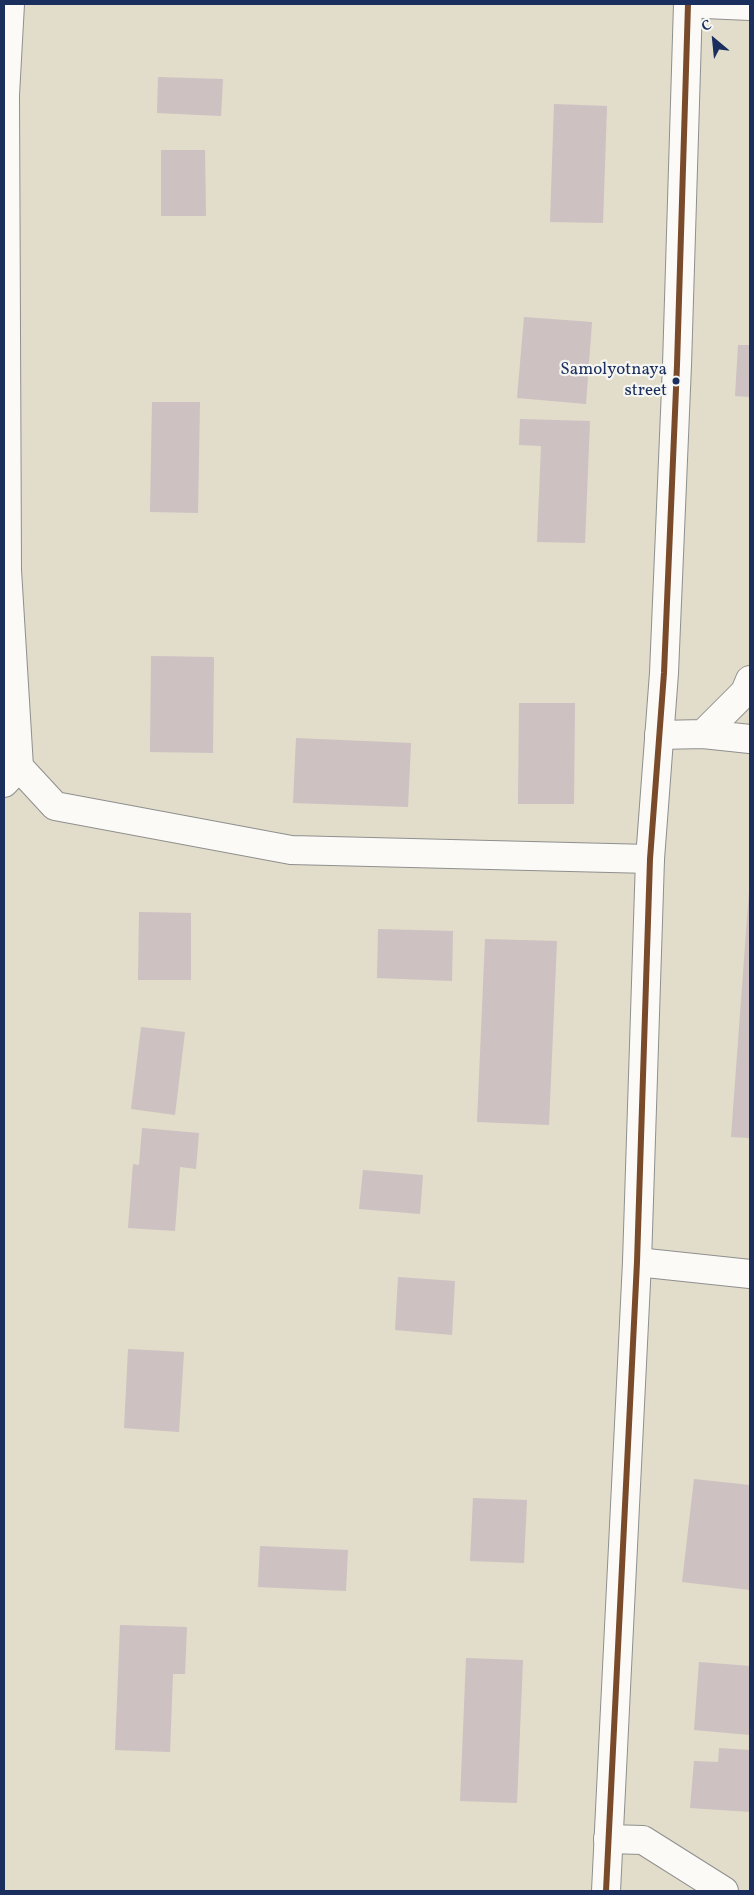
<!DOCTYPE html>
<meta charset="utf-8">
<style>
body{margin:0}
#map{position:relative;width:754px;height:1895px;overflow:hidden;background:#e2dcca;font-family:Vollkorn,serif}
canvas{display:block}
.frame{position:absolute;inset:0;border:5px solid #1b2f5e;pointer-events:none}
.north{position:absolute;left:689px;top:15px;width:50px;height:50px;-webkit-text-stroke:4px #f6f6f2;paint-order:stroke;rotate:332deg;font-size:14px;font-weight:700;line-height:20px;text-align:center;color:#1b2f5e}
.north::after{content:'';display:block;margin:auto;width:18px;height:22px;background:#1b2f5e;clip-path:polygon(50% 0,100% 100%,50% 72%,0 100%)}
</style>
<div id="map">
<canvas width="754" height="1895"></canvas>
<div class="frame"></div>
<div class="north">С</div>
</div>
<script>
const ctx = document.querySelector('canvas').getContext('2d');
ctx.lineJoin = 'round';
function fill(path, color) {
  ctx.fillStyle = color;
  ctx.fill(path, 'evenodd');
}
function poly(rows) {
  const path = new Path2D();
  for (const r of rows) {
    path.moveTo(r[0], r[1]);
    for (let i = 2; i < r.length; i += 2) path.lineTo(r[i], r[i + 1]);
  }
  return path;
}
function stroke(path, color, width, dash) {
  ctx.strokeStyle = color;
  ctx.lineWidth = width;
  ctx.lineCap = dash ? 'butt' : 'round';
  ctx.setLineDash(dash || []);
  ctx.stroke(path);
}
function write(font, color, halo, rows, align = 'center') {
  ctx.font = font + ' Vollkorn,serif';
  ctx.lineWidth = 4.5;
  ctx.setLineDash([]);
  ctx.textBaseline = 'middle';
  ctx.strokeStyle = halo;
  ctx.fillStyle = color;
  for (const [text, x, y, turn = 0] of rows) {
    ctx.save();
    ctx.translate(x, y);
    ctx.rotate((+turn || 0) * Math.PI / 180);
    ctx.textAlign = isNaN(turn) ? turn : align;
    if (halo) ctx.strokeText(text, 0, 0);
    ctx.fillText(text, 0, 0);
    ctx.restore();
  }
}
const building = poly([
 [158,77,223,79,221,116,157,113],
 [554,104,607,106,603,223,550,222],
 [161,150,205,150,206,216,161,216],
 [524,317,592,322,586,404,517,398],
 [738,345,750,345,750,397,735,396],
 [152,402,200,402,198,513,150,512],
 [520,419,590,421,585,543,537,542,541,446,519,445],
 [151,656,214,657,213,753,150,752],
 [519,703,575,703,574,804,518,804],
 [296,738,411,743,408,807,293,803],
 [749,891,750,891,750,1138,731,1137],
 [139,912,191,913,191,980,138,980],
 [378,929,453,931,452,981,377,978],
 [485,939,557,941,549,1125,477,1122],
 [141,1027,185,1032,175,1115,131,1109],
 [142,1128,199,1133,196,1169,180,1167,175,1231,128,1228,133,1164,139,1165],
 [363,1170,423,1175,420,1214,359,1209],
 [398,1277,455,1281,452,1335,395,1330],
 [128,1349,184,1352,179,1432,124,1428],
 [694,1479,750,1485,750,1590,682,1582],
 [473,1498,527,1500,524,1563,470,1561],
 [260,1546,348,1550,346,1591,258,1587],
 [120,1625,187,1627,185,1674,173,1674,170,1752,115,1750],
 [466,1658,523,1660,517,1803,460,1801],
 [699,1662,750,1666,750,1735,694,1730],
 [719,1748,750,1750,750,1812,690,1808,694,1761,718,1762]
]);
const minor = poly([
 [705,4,750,6],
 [703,734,745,692,750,680],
 [659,735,703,734,750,739],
 [19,767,55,806,291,850,650,859],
 [4,783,19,767,7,570,5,95,10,4],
 [637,1262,750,1274],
 [608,1839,643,1840,724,1891]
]);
const major = poly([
 [606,1891,637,1262,650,859,664,673,677,365,688,4]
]);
const bus1 = poly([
 [606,1891,637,1262,650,859,664,673,677,365,688,4]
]);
const markers = [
 [676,381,4.5,"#1b2f5e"]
];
const busNames = [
 ["Samolyotnaya",667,371],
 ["street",667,392]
];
fill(building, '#cdc1c2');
stroke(minor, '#8f8f8e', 30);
stroke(major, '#8f8f8e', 30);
stroke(minor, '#fbfaf7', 28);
stroke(major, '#fbfaf7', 28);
stroke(bus1, '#7a4b2a', 6);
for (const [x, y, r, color] of markers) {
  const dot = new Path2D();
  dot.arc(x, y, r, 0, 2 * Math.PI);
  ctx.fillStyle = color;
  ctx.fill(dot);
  stroke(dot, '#f6f6f2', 2);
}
write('17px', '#1b2f5e', '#f6f6f2', busNames, 'right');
</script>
